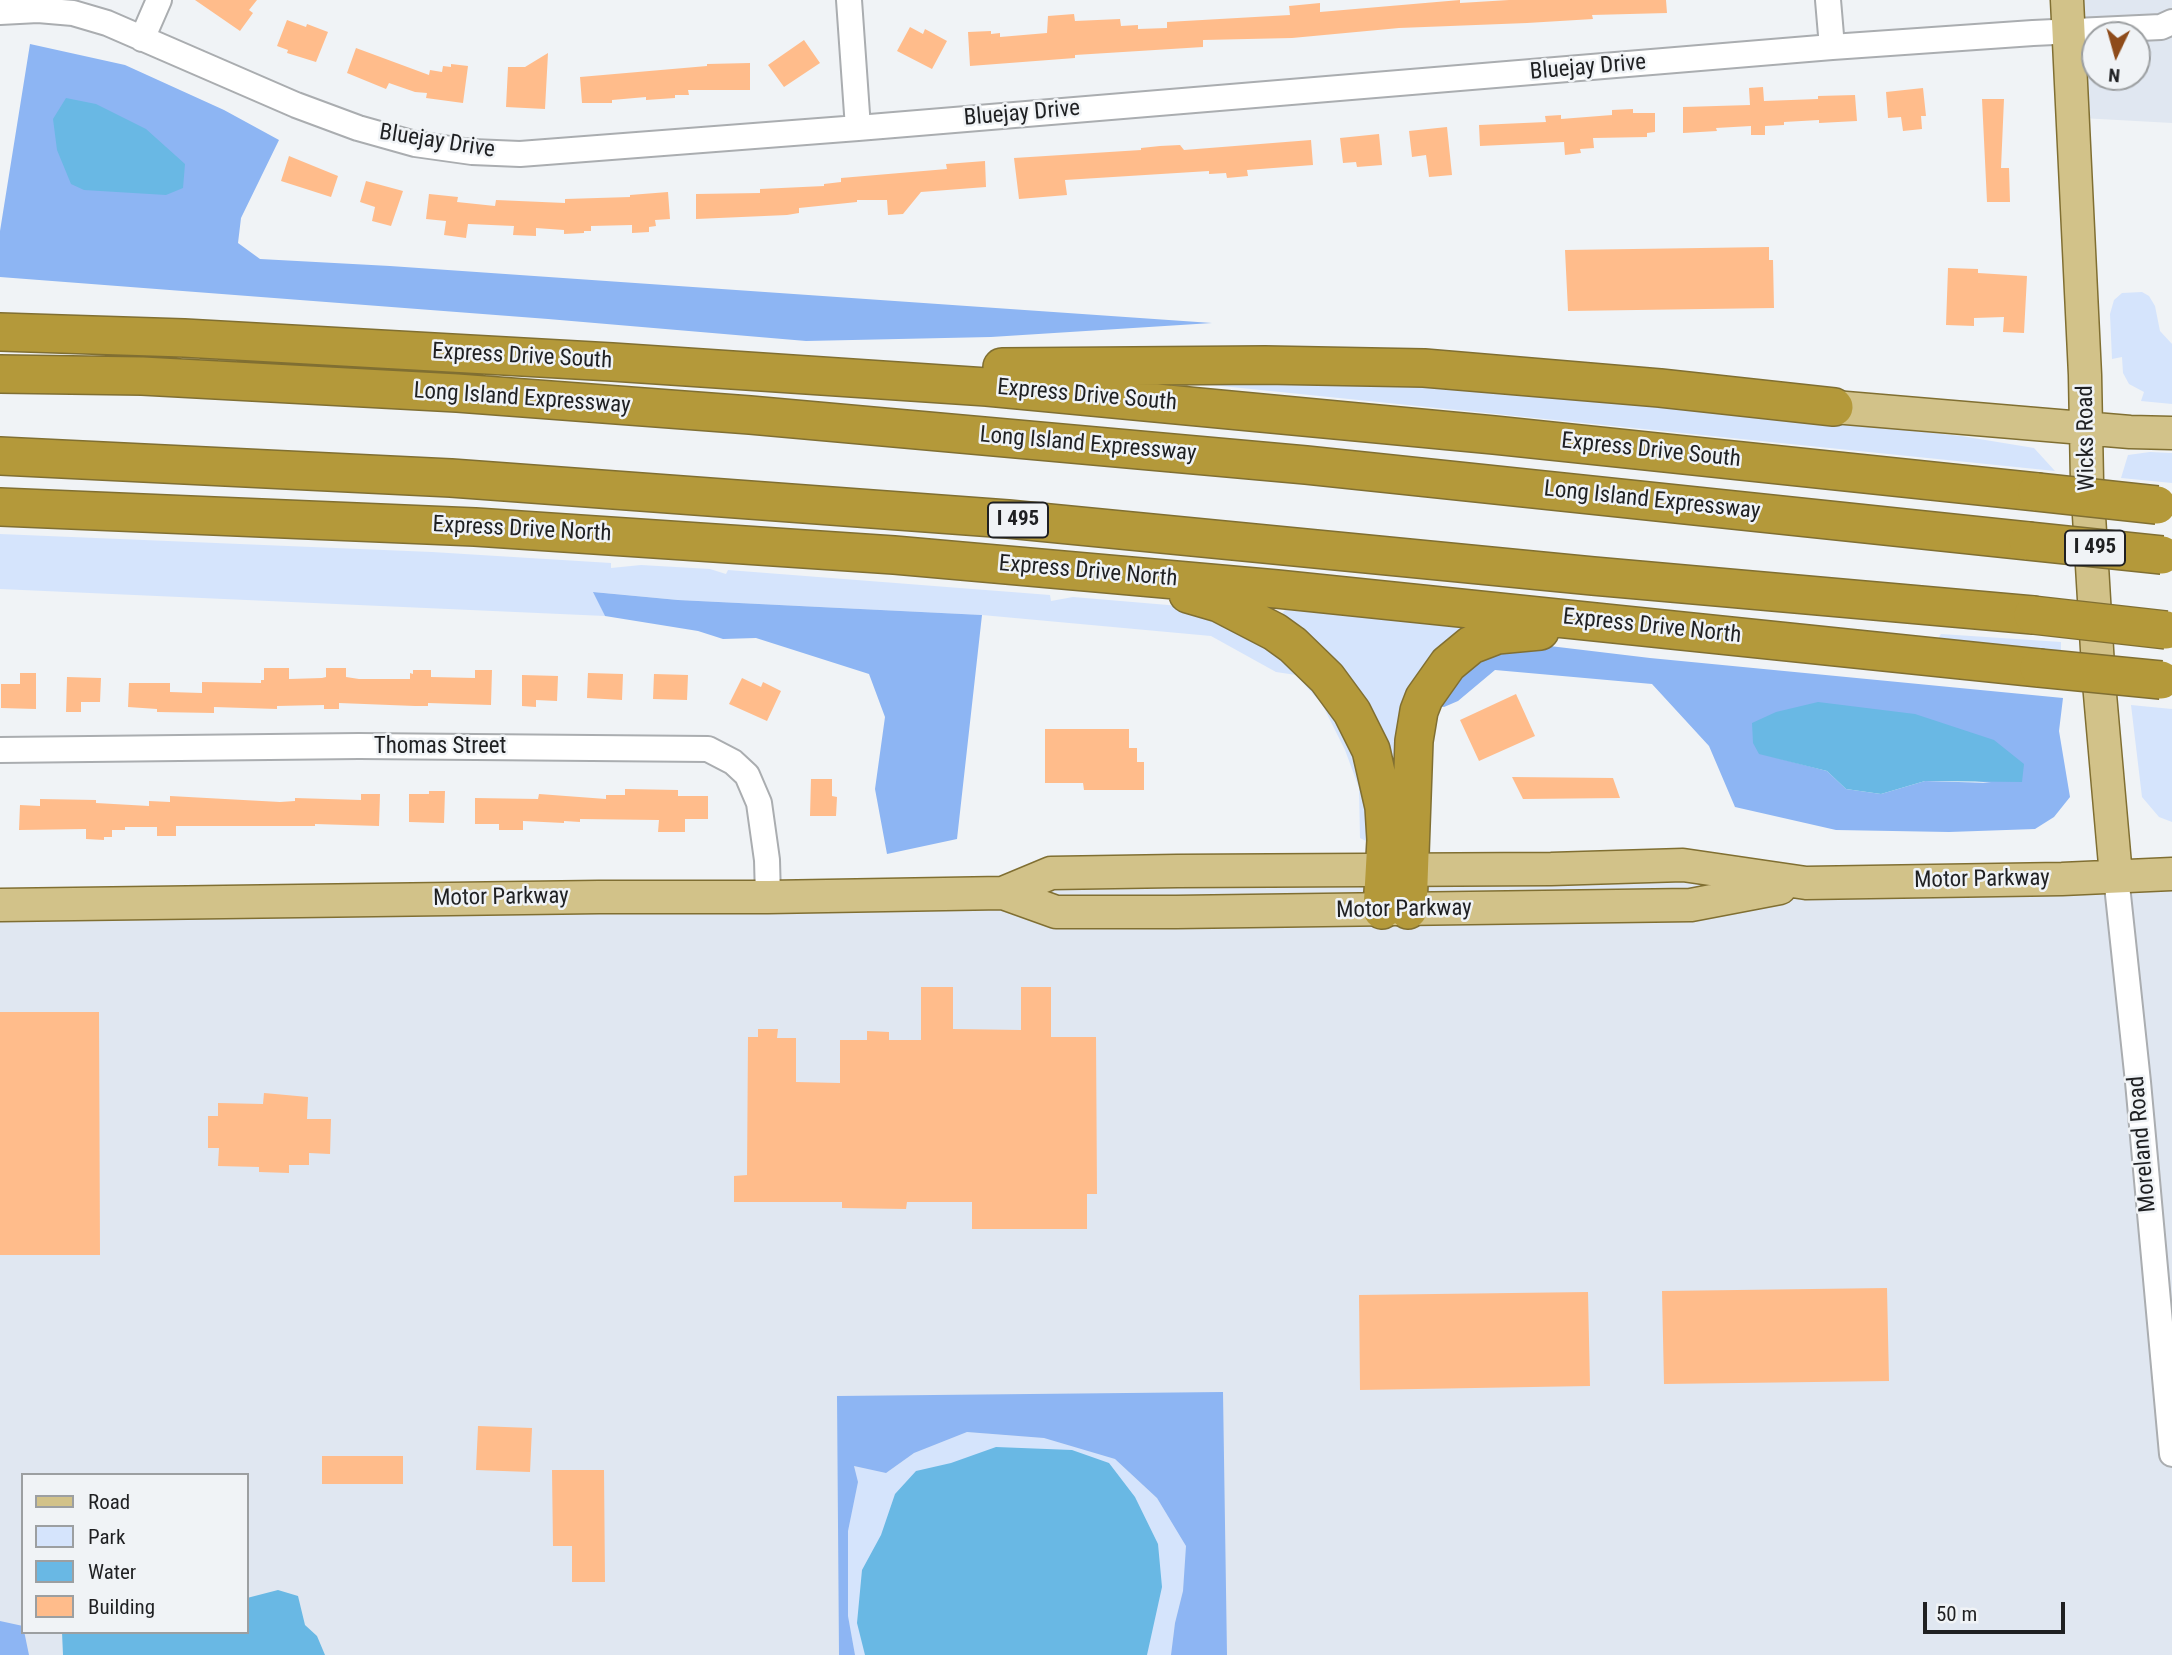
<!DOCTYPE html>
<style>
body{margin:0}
#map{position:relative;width:2172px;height:1655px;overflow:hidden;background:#f0f3f6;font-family:"Roboto Condensed",sans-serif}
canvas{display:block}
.legend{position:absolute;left:21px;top:1473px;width:228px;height:161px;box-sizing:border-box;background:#f0f3f6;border:2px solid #9c9fa1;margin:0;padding:9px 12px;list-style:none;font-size:21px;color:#1f2022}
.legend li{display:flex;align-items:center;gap:14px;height:35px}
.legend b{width:35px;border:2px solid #9c9fa1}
.north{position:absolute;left:2081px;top:21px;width:70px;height:70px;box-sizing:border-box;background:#f0f3f6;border:2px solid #9c9fa1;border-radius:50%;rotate:185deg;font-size:19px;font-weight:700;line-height:28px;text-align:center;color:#1f2022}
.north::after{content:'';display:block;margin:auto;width:24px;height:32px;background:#8e4b1a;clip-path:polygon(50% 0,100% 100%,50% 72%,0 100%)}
.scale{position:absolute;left:1923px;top:1602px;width:142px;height:32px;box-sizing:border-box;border:4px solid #1f2022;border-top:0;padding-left:9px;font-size:21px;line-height:24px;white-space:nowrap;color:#1f2022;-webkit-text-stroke:5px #f0f3f6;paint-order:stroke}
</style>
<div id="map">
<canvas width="2172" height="1655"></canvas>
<ul class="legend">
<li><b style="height:9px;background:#d2c289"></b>Road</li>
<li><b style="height:19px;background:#d5e4fc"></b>Park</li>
<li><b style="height:19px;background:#69b8e4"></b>Water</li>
<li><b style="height:19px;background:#ffbc8b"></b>Building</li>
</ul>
<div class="north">N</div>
<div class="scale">50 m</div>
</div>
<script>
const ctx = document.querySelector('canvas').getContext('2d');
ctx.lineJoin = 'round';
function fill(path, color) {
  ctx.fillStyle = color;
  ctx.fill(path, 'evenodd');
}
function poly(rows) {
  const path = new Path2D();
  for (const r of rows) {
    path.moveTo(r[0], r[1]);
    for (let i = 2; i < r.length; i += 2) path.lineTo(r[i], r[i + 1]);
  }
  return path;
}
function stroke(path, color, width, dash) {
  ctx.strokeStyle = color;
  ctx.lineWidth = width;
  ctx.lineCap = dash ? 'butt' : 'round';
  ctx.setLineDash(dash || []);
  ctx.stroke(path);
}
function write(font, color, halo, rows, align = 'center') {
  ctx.font = font + ' "Roboto Condensed",sans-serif';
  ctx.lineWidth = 5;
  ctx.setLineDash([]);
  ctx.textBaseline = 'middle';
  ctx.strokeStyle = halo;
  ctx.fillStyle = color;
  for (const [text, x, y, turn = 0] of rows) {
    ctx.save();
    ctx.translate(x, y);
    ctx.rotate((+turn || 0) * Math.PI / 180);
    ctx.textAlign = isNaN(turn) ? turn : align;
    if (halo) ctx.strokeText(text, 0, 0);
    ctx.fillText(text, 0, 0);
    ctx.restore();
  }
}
const built = poly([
 [2051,0,2172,0,2172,123,2063,117],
 [2095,35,2137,35,2137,77,2095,77],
 [1177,871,2172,878,2172,1655,0,1655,0,899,884,887],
 [23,1475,247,1475,247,1632,23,1632]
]);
const green = poly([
 [2142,292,2149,296,2155,306,2160,331,2172,344,2172,404,2141,401,2144,392,2129,384,2123,373,2122,357,2112,359,2110,314,2114,300,2122,293],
 [1396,374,1961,436,2034,448,2055,471,1133,377],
 [2150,452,2172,453,2172,483,2121,478,2128,455],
 [0,534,432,552,611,563,611,568,641,565,710,569,726,574,728,570,1050,595,1051,601,1073,597,1180,606,1222,619,1295,659,1349,730,1372,821,1368,842,1360,838,1359,788,1345,750,1322,704,1296,675,1276,672,1211,636,982,615,678,600,594,592,605,616,0,589],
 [1285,610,1474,626,1400,762,1391,770,1279,617],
 [1941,634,2061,642,2061,652,1938,639],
 [2131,705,2172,709,2172,822,2159,817,2142,797],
 [967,1432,1044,1438,1115,1459,1157,1498,1187,1546,1183,1591,1175,1622,1171,1655,855,1655,848,1616,848,1530,858,1482,854,1466,886,1473,914,1453]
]);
const forest = poly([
 [30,44,125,65,224,110,279,140,241,218,238,243,260,259,390,266,1212,323,991,337,806,341,548,319,0,277,0,231],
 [593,592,678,600,982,615,957,839,887,854,875,789,885,717,869,674,756,638,723,639,698,631,605,616],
 [1533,644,1650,658,2063,698,2059,731,2070,797,2054,817,2035,829,1949,832,1836,830,1735,807,1709,746,1652,684,1495,670,1458,701,1444,707,1432,704,1471,660],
 [1759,753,1991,783,1925,781,1881,794,1846,789,1827,771],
 [1223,1392,1227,1655,1171,1655,1175,1623,1183,1591,1186,1546,1157,1498,1115,1459,1044,1438,967,1432,914,1453,886,1473,854,1466,858,1482,848,1531,848,1616,855,1655,839,1655,837,1396],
 [0,1621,23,1626,29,1655,0,1655]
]);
const water = poly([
 [66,98,96,104,146,129,185,164,183,188,166,195,84,190,71,184,57,150,53,119],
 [1818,702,1915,714,1994,740,2024,764,2022,782,1925,781,1881,794,1846,789,1827,771,1759,754,1753,743,1752,723,1776,712],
 [996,1447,1072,1450,1109,1463,1135,1497,1158,1544,1162,1587,1147,1655,865,1655,857,1623,862,1570,881,1535,895,1494,916,1471,951,1463],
 [278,1590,298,1596,305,1625,317,1636,325,1655,63,1655,62,1632,247,1632,247,1598]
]);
const building = poly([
 [195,0,257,0,249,10,253,13,240,31],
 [1460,0,1460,3,1509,0,1666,0,1667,13,1592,15,1593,19,1527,23,1399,28,1292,38,1203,40,1203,47,1075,55,1075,58,970,66,968,32,991,31,991,34,1000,33,1000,37,1047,33,1048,16,1074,14,1075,21,1120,19,1121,26,1138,25,1138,29,1167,28,1167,22,1290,15,1289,6,1320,3,1320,12],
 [287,20,306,27,307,24,328,32,316,62,287,53,288,50,277,46],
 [910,27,923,34,925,29,947,41,932,69,897,51],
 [804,40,820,63,784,87,768,65],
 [356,48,429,75,430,70,442,72,443,66,451,67,451,64,468,66,463,103,426,98,427,93,415,92,389,83,386,89,347,73],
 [548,53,545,109,506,107,508,67,525,67],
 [750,63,750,90,688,90,689,95,675,95,675,98,646,100,646,97,612,100,612,103,582,103,580,77,707,66,707,64],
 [1763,87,1764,101,1818,99,1818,96,1855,95,1857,121,1819,123,1819,120,1784,122,1784,125,1765,126,1765,135,1751,135,1751,126,1716,128,1717,131,1683,133,1683,107,1750,105,1749,88],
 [1923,88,1926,116,1921,116,1922,129,1903,131,1901,117,1888,118,1886,92],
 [1982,99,2004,99,2001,168,2009,168,2010,202,1987,202],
 [1633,109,1633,113,1655,113,1655,132,1647,133,1647,137,1593,138,1594,148,1580,149,1581,153,1565,155,1564,142,1480,146,1479,125,1546,122,1545,116,1561,115,1561,119,1612,115,1612,110],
 [1447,127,1452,175,1429,177,1426,155,1412,157,1409,131],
 [1379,134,1382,165,1357,167,1356,162,1343,163,1340,138],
 [1311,140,1313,165,1247,170,1248,176,1227,178,1226,173,1209,174,1209,171,1065,180,1067,195,1019,199,1014,158,1141,150,1141,148,1160,146,1180,145,1184,150],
 [289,156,338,176,331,197,281,181],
 [985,161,986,187,921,192,903,214,888,215,887,200,857,200,857,202,799,208,799,213,787,215,696,219,696,194,760,193,760,189,824,186,824,184,841,182,841,178,947,169,946,164],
 [366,181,403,191,391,226,372,221,375,207,360,202],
 [668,192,670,219,655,220,656,226,649,227,649,232,632,233,632,225,591,226,591,231,584,231,584,233,564,234,564,230,536,228,536,236,513,235,514,226,468,224,466,238,444,235,446,221,426,219,429,194,458,197,457,202,495,206,496,200,565,203,565,199,630,197,630,195],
 [1769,247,1769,260,1773,260,1774,308,1568,311,1565,250],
 [1948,268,1978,269,1978,273,2027,276,2024,333,2003,332,2004,317,1974,318,1974,326,1946,325],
 [264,668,289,668,289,679,322,678,326,677,326,668,346,668,346,677,359,679,410,679,410,673,413,674,413,670,431,670,431,677,475,678,475,670,492,670,491,705,428,703,428,706,415,706,339,703,339,709,324,709,324,705,277,706,277,709,214,707,214,713,157,712,157,709,128,707,129,683,170,683,170,692,202,693,202,682,261,683,261,680,264,680],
 [20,673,36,673,36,709,1,708,1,684,20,684],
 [588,673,623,674,622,700,587,698],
 [654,674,688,675,687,700,653,699],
 [522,675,558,676,557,701,536,700,536,707,522,706],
 [67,677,101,678,100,702,81,702,81,712,66,712],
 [742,678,761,687,763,682,781,691,767,721,729,704],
 [1516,694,1535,736,1479,761,1460,720],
 [1045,729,1129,729,1129,748,1137,748,1137,762,1144,762,1144,790,1084,790,1083,783,1045,783],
 [1512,777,1613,778,1620,798,1523,799],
 [811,779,832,779,832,796,837,797,836,816,810,816],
 [625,789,678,790,678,796,708,796,708,819,685,819,685,832,658,832,659,820,580,819,580,822,564,821,564,823,523,821,523,830,499,830,499,824,475,824,475,798,538,799,539,794,606,799,606,795,625,795],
 [429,791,445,791,444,823,409,822,409,794,429,794],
 [361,794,380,794,379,826,315,824,315,826,176,826,176,836,157,836,157,827,125,827,125,830,112,830,112,837,104,837,104,840,86,839,86,829,19,830,20,805,40,806,40,799,96,800,96,803,149,806,149,801,170,802,170,796,280,802,295,801,295,798,361,800],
 [921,987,953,987,953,1029,1021,1030,1021,987,1051,987,1051,1037,1096,1037,1097,1194,1087,1194,1087,1229,972,1229,972,1202,907,1202,906,1209,842,1208,842,1202,734,1202,734,1176,747,1175,748,1037,758,1037,758,1029,778,1029,777,1038,796,1038,796,1082,840,1083,840,1040,867,1040,867,1031,889,1032,889,1040,921,1040],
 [0,1012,99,1012,100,1255,0,1255],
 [264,1093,308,1097,307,1119,331,1119,330,1154,309,1153,309,1165,289,1165,289,1173,259,1172,259,1167,218,1166,219,1148,208,1148,208,1116,218,1116,218,1103,263,1104],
 [1887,1288,1889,1381,1664,1384,1662,1291],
 [1588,1292,1590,1386,1360,1390,1359,1295],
 [478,1426,532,1428,530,1472,476,1470],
 [322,1456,403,1456,403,1484,322,1484],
 [552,1470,604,1470,605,1582,572,1582,572,1546,553,1546]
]);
const minor = poly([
 [849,0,858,128],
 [1828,0,1832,47],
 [0,12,38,10,73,13,107,23,296,105,358,128,415,144,472,152,520,154,858,128,1832,47,2033,33,2161,27,2172,22],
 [142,39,159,0],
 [0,750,359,746,708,749,733,762,747,775,759,803,767,860,768,897],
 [2116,876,2138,1082,2172,1454]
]);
const major = poly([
 [2067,0,2085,375,2087,482,2099,683,2116,876],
 [1834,407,2130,432,2172,433],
 [1003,893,1056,912,1176,912,1691,905,1780,888],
 [0,905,599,897,768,897,1003,893,1051,873,1177,871,1551,869,1683,865,1806,883,2062,879,2172,874]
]);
const highway = poly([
 [0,332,184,338,612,362,987,387,1494,435,2037,492],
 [1002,367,1265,365,1424,368,1660,388,1834,407],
 [0,374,142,376,457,393,750,415,1306,465,2028,541],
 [0,456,451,478,1008,519,1593,576,2033,615],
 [0,507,475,527,894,555,1277,589,2039,668],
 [1188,594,1219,603,1275,632,1293,645,1327,678,1352,712,1371,750,1384,807,1386,840,1382,910],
 [1408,910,1414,741,1419,711,1424,698,1448,664,1471,645,1497,635,1540,631]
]);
const highwayBridge = poly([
 [2037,492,2157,505],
 [2028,541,2162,555],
 [2033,615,2166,630],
 [2039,668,2161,680]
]);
const shields = [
 [1018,520,60],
 [2095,548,60]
];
const shieldNames = [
 ["I 495",1018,520],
 ["I 495",2095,548]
];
const streetNames = [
 ["Bluejay Drive",1588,68,-5],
 ["Bluejay Drive",1022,114,-5],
 ["Bluejay Drive",437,142,9],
 ["Express Drive South",522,357,3],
 ["Express Drive South",1087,396,5],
 ["Long Island Expressway",522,399,4],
 ["Wicks Road",2087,438,-91],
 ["Long Island Expressway",1088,445,5],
 ["Express Drive South",1651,451,6],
 ["Long Island Expressway",1652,501,6],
 ["Express Drive North",522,530,3],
 ["Express Drive North",1088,572,5],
 ["Express Drive North",1652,627,6],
 ["Thomas Street",440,747],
 ["Motor Parkway",1982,880,-1],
 ["Motor Parkway",501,898,-1],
 ["Motor Parkway",1404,910,-1],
 ["Moreland Road",2143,1144,-95]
];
fill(built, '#e0e7f1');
fill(green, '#d5e4fc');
fill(forest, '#8db5f3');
fill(water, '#69b8e4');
fill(building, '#ffbc8b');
stroke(minor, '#aaadb0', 28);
stroke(major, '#806f32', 35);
stroke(highway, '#806f32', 40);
stroke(minor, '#fff', 24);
stroke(major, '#d2c289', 32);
stroke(highway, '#b4993a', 37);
stroke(highwayBridge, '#806f32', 40, []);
stroke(highwayBridge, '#b4993a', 37);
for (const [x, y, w] of shields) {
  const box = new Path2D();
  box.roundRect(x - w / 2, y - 17.5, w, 35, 5);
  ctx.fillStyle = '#f0f3f6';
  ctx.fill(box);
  stroke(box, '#1f2022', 2);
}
write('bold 21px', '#1f2022', null, shieldNames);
write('23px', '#1f2022', '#f0f3f6', streetNames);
</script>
